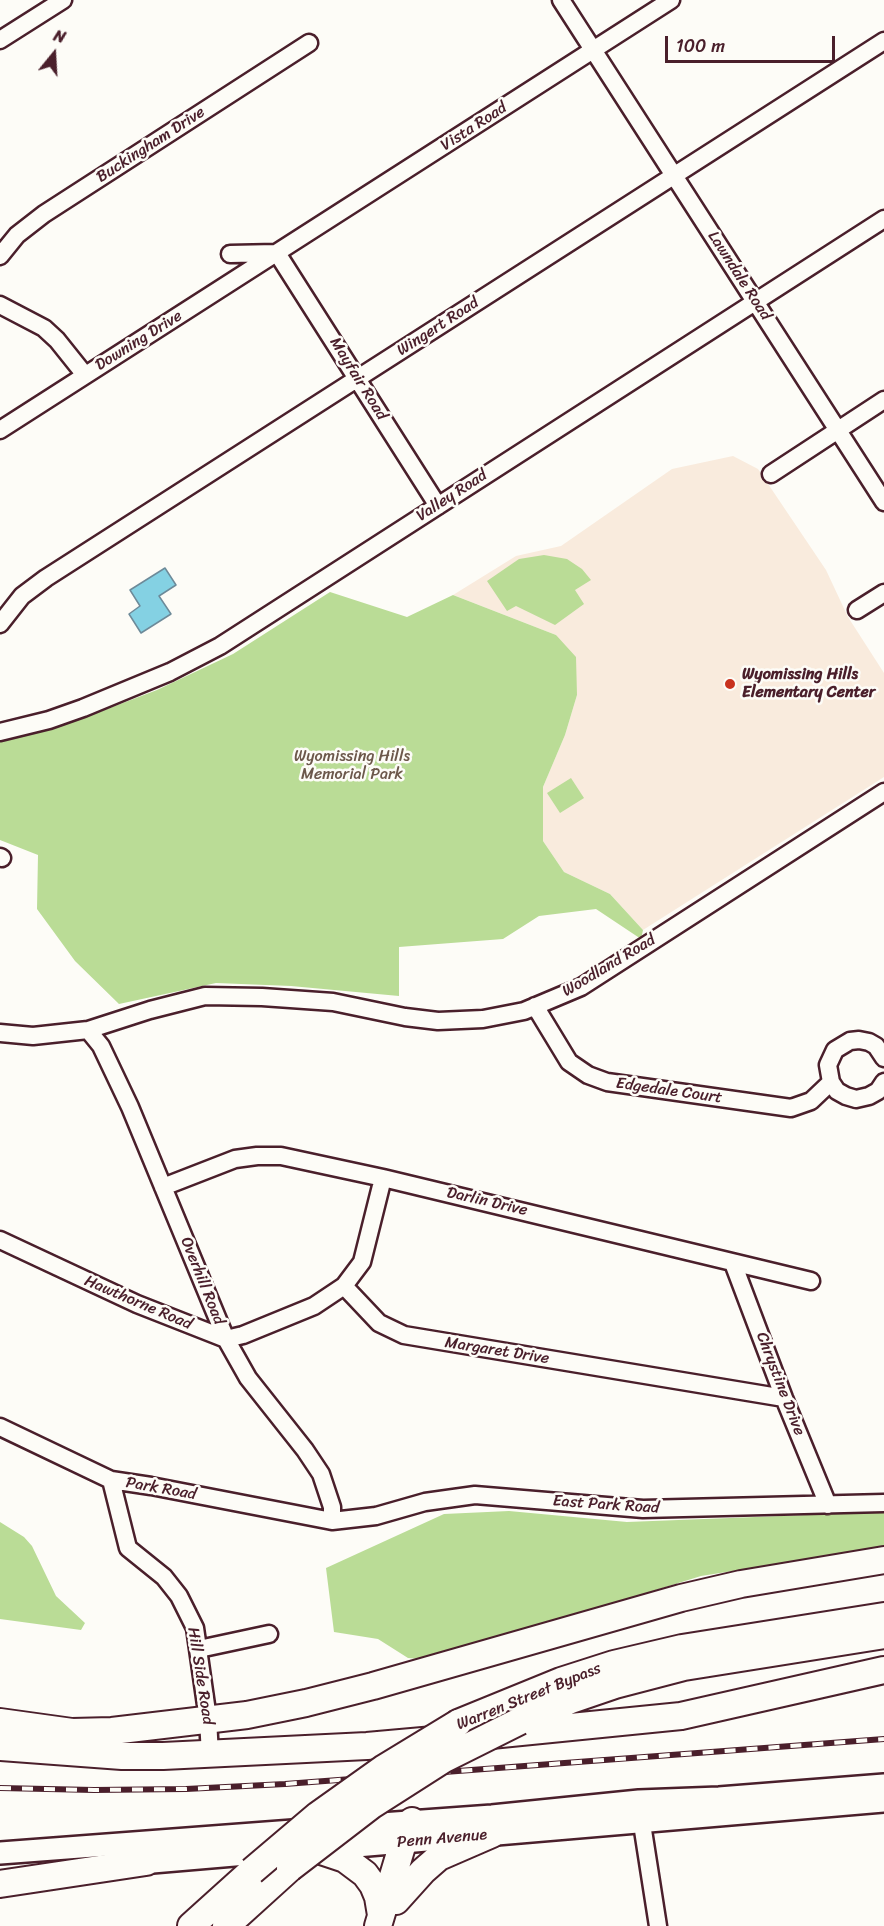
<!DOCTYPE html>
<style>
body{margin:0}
#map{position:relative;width:884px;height:1926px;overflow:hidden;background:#fdfcf7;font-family:Sriracha,sans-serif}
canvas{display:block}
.north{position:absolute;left:24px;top:24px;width:60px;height:60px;-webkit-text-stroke:4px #fdfcf7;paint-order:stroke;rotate:18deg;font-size:16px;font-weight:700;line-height:24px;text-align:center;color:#4a1f2b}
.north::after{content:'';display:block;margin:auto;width:21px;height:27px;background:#4a1f2b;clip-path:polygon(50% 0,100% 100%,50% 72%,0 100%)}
.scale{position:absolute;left:665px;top:36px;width:170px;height:27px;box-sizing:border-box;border:3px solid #4a1f2b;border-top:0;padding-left:8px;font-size:18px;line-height:21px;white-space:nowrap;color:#4a1f2b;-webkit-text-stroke:4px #fdfcf7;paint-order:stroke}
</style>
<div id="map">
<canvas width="884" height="1926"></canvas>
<div class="north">N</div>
<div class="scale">100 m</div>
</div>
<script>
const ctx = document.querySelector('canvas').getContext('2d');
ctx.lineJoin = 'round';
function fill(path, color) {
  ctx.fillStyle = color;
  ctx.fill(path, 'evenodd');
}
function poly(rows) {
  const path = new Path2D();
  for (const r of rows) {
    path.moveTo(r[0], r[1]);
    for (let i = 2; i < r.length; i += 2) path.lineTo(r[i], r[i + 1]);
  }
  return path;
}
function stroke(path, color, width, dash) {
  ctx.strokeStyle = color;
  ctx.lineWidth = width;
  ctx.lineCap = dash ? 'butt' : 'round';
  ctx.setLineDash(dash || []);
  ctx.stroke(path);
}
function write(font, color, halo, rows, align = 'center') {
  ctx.font = font + ' Sriracha,sans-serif';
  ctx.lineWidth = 5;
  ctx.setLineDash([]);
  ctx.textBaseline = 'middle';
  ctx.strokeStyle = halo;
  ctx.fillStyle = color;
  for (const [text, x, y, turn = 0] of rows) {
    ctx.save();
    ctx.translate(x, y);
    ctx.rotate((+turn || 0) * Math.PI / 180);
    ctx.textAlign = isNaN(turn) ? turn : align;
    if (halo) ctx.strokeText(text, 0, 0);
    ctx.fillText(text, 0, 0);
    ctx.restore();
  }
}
const built = poly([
 [733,456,758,469,826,570,848,617,884,673,884,777,643,930,610,894,564,872,543,841,543,787,565,735,577,695,556,635,453,595,516,556,561,546,672,469]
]);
const green = poly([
 [544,555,567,559,582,569,591,580,575,590,584,604,555,625,516,606,507,611,487,581,519,559],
 [330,592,407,617,453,595,556,635,576,657,577,695,565,735,543,787,543,841,564,872,610,894,643,930,641,939,596,909,539,916,503,939,399,947,399,996,291,986,216,983,119,1004,75,961,37,909,38,855,0,840,0,738,73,722,157,690,233,654],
 [571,778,584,798,560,813,547,793],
 [509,1511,627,1522,884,1512,884,1547,701,1576,430,1660,408,1658,378,1639,334,1632,326,1568,444,1514],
 [0,1522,24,1537,32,1546,56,1596,85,1623,81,1630,0,1619]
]);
const water = poly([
 [165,568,176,585,159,596,171,614,141,633,129,614,140,606,130,590,165,568]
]);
const minor = poly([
 [561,0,884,502],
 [0,40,63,0],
 [277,253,438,506],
 [230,254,276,253],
 [0,256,17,235,44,214,309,43],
 [0,305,44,328,57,340,85,375],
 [0,430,671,0],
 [771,474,884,400],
 [857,610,884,593],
 [0,624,22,596,46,578,884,41],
 [0,732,49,720,83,708,170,672,220,646,884,219],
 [0,857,2,858],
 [535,1006,569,1062,588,1075,607,1082,791,1108,811,1101,831,1082],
 [88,1030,101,1046,130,1107,226,1339,248,1378,305,1450,321,1474,332,1507,332,1521],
 [0,1033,33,1036,88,1030,150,1010,205,996,262,997,333,1002,405,1017,438,1021,483,1019,524,1011,581,987,884,792],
 [884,1058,876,1046,869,1042,859,1040,850,1041,835,1050,828,1065,831,1082,837,1091,846,1096,856,1099,869,1096,878,1091,884,1082],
 [163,1187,235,1159,257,1156,281,1156,383,1178,811,1281],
 [0,1240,137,1304,226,1339,243,1335,314,1306,344,1286,362,1262,383,1178],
 [733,1263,784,1398,828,1505],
 [344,1286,379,1323,404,1335,784,1398],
 [0,1427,111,1480,151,1486,332,1521,376,1516,425,1502,475,1495,643,1509,884,1503],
 [111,1480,128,1548,164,1577,179,1596,195,1628,208,1719,210,1755],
 [199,1649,269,1634],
 [640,1811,658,1926]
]);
const major = poly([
 [340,1827,492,1816,639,1801,719,1798,884,1785],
 [321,1849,884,1801],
 [0,1853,306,1830],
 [129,1864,281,1851]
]);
const highway = poly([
 [520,1721,571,1700,615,1685,684,1667,884,1635],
 [0,1722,72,1732,112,1731,247,1715,306,1703,373,1686,681,1598,741,1584,884,1560],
 [458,1723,561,1681,614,1664,682,1648,884,1616],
 [491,1735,681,1716,884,1670],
 [0,1747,122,1756,163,1756,367,1746,434,1740],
 [315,1849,345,1859,365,1874,373,1885,378,1897,381,1915],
 [0,1884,146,1862],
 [396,1901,423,1871,439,1857,492,1834],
 [191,1926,252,1871],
 [226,1926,290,1868],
 [378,1926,403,1843,412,1821]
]);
const rail = poly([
 [0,1788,94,1790,186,1789,285,1784,884,1739]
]);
const highwayBridge = poly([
 [290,1868,372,1805,444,1759,520,1721],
 [252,1871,318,1815,384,1768,458,1723]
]);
const markers = [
 [730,684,6,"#c8321e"]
];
const streetNames = [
 ["Vista Road",474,127,-33],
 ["Buckingham Drive",151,145,-33],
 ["Lawndale Road",739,276,57],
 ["Wingert Road",438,327,-33],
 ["Downing Drive",139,341,-32],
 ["Mayfair Road",358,379,58],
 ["Valley Road",452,496,-33],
 ["Woodland Road",609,966,-31],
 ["Edgedale Court",669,1091,8],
 ["Darlin Drive",487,1202,13],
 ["Overhill Road",202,1281,68],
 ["Hawthorne Road",138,1303,23],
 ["Margaret Drive",497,1351,9],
 ["Chrystine Drive",780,1384,69],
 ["Park Road",161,1489,10],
 ["East Park Road",606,1505,4],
 ["Hill Side Road",200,1676,81],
 ["Warren Street Bypass",529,1697,-22],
 ["Penn Avenue",442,1839,-5]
];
const poiNames = [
 ["Wyomissing Hills",742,675],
 ["Elementary Center",742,693]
];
const parkNames = [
 ["Wyomissing Hills",352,757],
 ["Memorial Park",352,775]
];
fill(built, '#f9ebdd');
fill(green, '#badc96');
fill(water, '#84d1e3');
stroke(water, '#6d8a99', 1.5);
stroke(minor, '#4a1f2b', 21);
stroke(major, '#4a1f2b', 26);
stroke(highway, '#4a1f2b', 30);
stroke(minor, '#fdfcf7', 16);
stroke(major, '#fdfcf7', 21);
stroke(highway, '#fdfcf7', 26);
stroke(rail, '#4a1f2b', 6);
stroke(rail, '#fdfcf7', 4, [11]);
stroke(highwayBridge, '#4a1f2b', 30, []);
stroke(highwayBridge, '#fdfcf7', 26);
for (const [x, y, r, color] of markers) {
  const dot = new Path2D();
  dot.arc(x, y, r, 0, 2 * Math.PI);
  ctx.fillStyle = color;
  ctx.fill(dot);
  stroke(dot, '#fdfcf7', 2);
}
write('16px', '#4a1f2b', '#fdfcf7', streetNames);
write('bold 16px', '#4a1f2b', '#fdfcf7', poiNames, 'left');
write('16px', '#6c584b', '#fdfcf7', parkNames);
</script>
